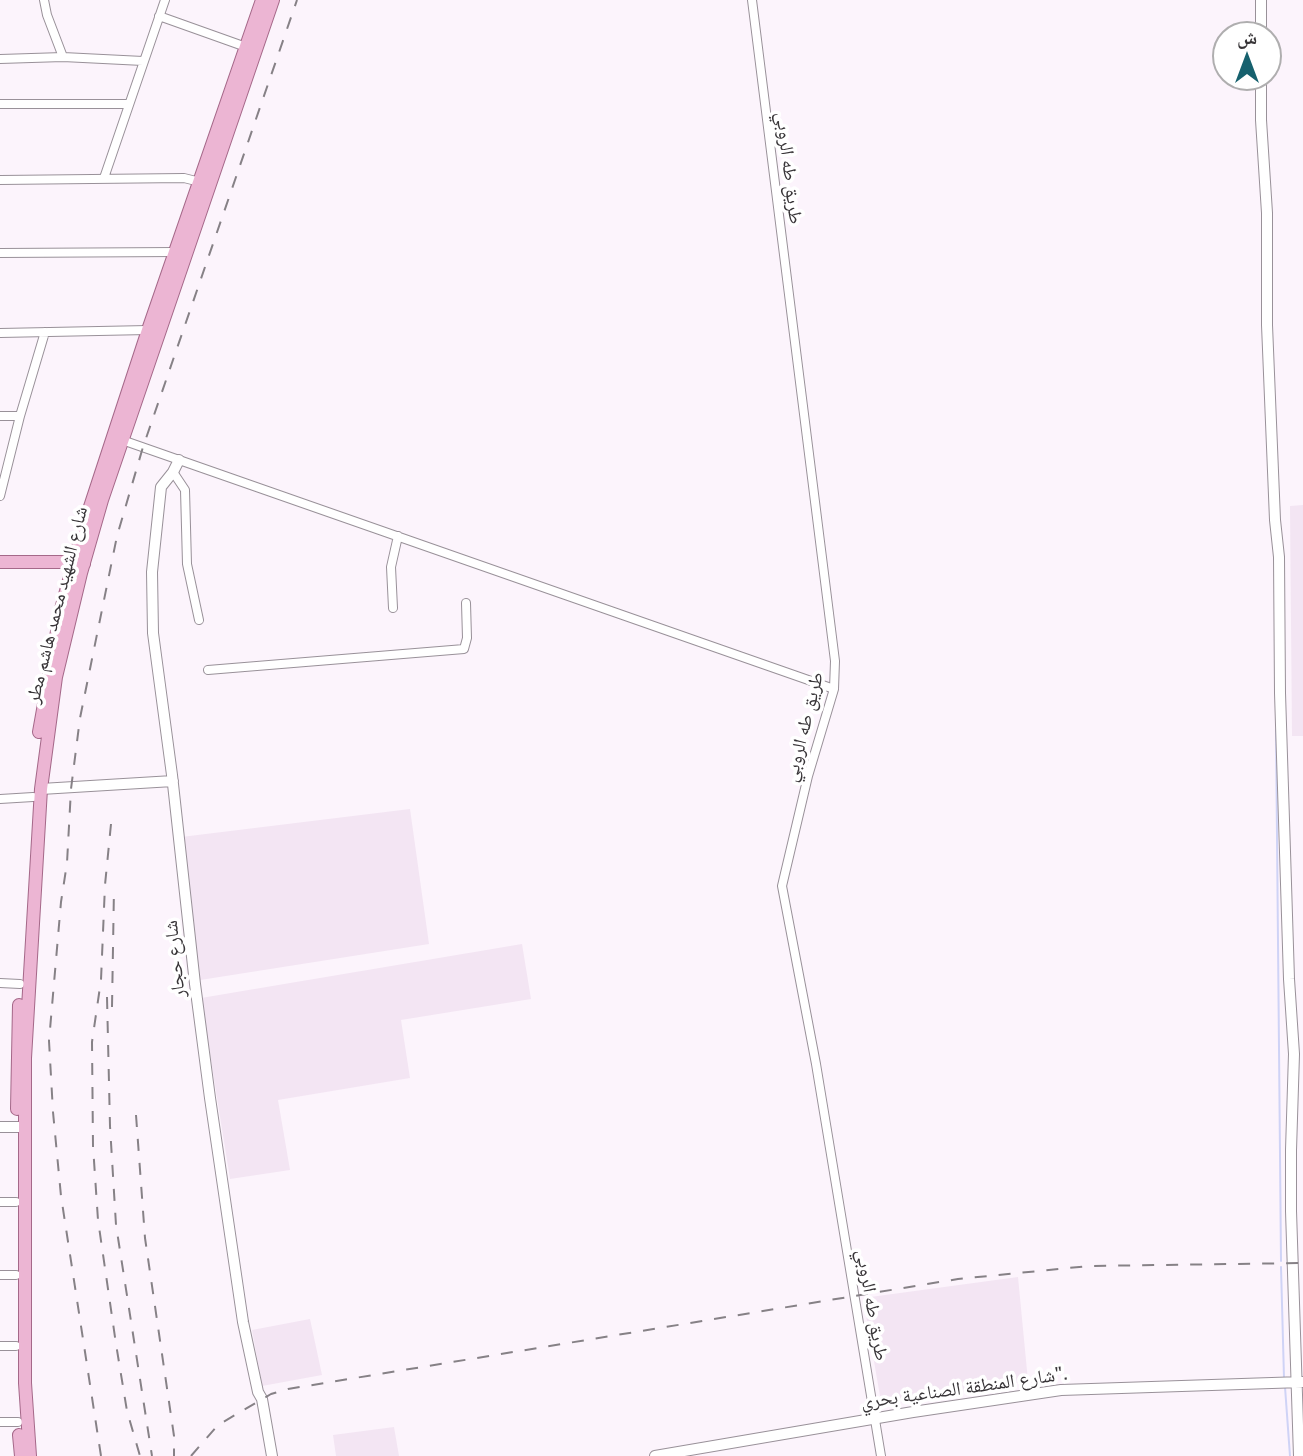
<!DOCTYPE html>
<meta charset="utf-8">
<style>
body{margin:0}
#map{position:relative;width:1303px;height:1456px;overflow:hidden;background:#fcf4fc;font-family:"Public Sans","Noto Naskh Arabic",sans-serif}
canvas{display:block}
.north{position:absolute;left:1212px;top:21px;width:70px;height:70px;box-sizing:border-box;background:#fff;border:2px solid #afaeaf;border-radius:50%;rotate:0deg;font-size:19px;font-weight:700;line-height:28px;text-align:center;color:#383538}
.north::after{content:'';display:block;margin:auto;width:24px;height:32px;background:#16616e;clip-path:polygon(50% 0,100% 100%,50% 72%,0 100%)}
</style>
<div id="map">
<canvas width="1303" height="1456"></canvas>
<div class="north">ش</div>
</div>
<script>
const ctx = document.querySelector('canvas').getContext('2d');
ctx.lineJoin = 'round';
function fill(path, color) {
  ctx.fillStyle = color;
  ctx.fill(path, 'evenodd');
}
function poly(rows) {
  const path = new Path2D();
  for (const r of rows) {
    path.moveTo(r[0], r[1]);
    for (let i = 2; i < r.length; i += 2) path.lineTo(r[i], r[i + 1]);
  }
  return path;
}
function stroke(path, color, width, dash) {
  ctx.strokeStyle = color;
  ctx.lineWidth = width;
  ctx.lineCap = dash ? 'butt' : 'round';
  ctx.setLineDash(dash || []);
  ctx.stroke(path);
}
function write(font, color, halo, rows, align = 'center') {
  ctx.font = font + ' "Public Sans","Noto Naskh Arabic",sans-serif';
  ctx.lineWidth = 7;
  ctx.setLineDash([]);
  ctx.textBaseline = 'middle';
  ctx.strokeStyle = halo;
  ctx.fillStyle = color;
  for (const [text, x, y, turn = 0] of rows) {
    ctx.save();
    ctx.translate(x, y);
    ctx.rotate((+turn || 0) * Math.PI / 180);
    ctx.textAlign = isNaN(turn) ? turn : align;
    if (halo) ctx.strokeText(text, 0, 0);
    ctx.fillText(text, 0, 0);
    ctx.restore();
  }
}
const built = poly([
 [1303,505,1303,736,1292,736,1290,506],
 [410,809,429,944,194,981,173,838],
 [522,944,531,999,401,1020,410,1078,278,1100,290,1170,230,1179,201,998],
 [1018,1277,1028,1381,892,1404,880,1396,863,1298],
 [310,1319,322,1375,262,1386,252,1330],
 [394,1427,399,1456,336,1456,333,1435]
]);
const stream = poly([
 [1276,730,1281,1261],
 [1281,1267,1284,1378],
 [1285,1387,1290,1456]
]);
const street = poly([
 [44,0,47,15,63,57],
 [752,0,835,661,834,689,808,776,782,886,816,1064,881,1456],
 [159,16,246,47],
 [0,59,63,57,143,61],
 [0,104,128,104],
 [104,178,165,0],
 [0,180,184,178,200,182],
 [0,253,176,252],
 [0,333,148,330],
 [0,416,20,416],
 [122,440,834,689],
 [173,472,185,490,187,564,199,620],
 [0,496,20,416,45,332],
 [393,608,391,567,398,536],
 [208,670,464,649,467,638,466,603],
 [0,799,33,797],
 [0,983,20,984],
 [0,1202,16,1202],
 [0,1275,16,1275],
 [0,1346,16,1346],
 [0,1422,18,1422]
]);
const secondary = poly([
 [1261,0,1261,35],
 [1261,77,1261,120,1267,213,1267,325,1275,520,1279,557,1280,693,1289,979,1294,1054,1291,1150,1291,1211,1299,1456],
 [179,460,173,472,161,487,152,572,153,633,172,775,195,984,210,1098,243,1322,258,1392,262,1399,272,1456],
 [41,789,173,781],
 [0,1127,25,1127],
 [655,1456,913,1412,1061,1390,1302,1382]
]);
const primary = poly([
 [0,562,76,562,84,564],
 [39,732,61,609,85,522,148,330,262,0],
 [17,1109,19,1005],
 [19,1435,21,1456],
 [30,1456,25,1383,25,1058,41,789,56,677,81,573,102,500,273,0]
]);
const rail = poly([
 [111,824,105,885,101,980,92,1042,93,1146,98,1220,116,1344,127,1411,140,1456],
 [107,997,110,1126,116,1225,152,1456],
 [112,1007,114,888],
 [136,1115,145,1238,174,1436,174,1456],
 [101,1456,61,1196,53,1112,49,1041,61,902,67,863,71,789,80,718,117,536,143,447,297,0],
 [191,1456,218,1425,271,1394,288,1389,958,1279,1089,1266,1303,1263]
]);
const streetNames = [
 ["طريق طه الروبي",789,168,83],
 ["شارع الشهيد محمد هاشم مطر",57,605,-76],
 ["طريق طه الروبي",804,727,-76],
 ["شارع حجار",175,959,-96],
 ["طريق طه الروبي",872,1305,80],
 ["شارع المنطقة الصناعية بحري\".",964,1388,-8]
];
fill(built, '#f3e5f3');
stroke(stream, '#cfd3f6', 2);
stroke(street, '#999199', 10);
stroke(secondary, '#999199', 12);
stroke(primary, '#a56889', 14);
stroke(street, '#fff', 8);
stroke(secondary, '#fff', 10);
stroke(primary, '#ecb5d3', 12);
stroke(rail, '#868186', 2, [12, 12]);
write('19px', '#383538', '#fff', streetNames);
</script>
